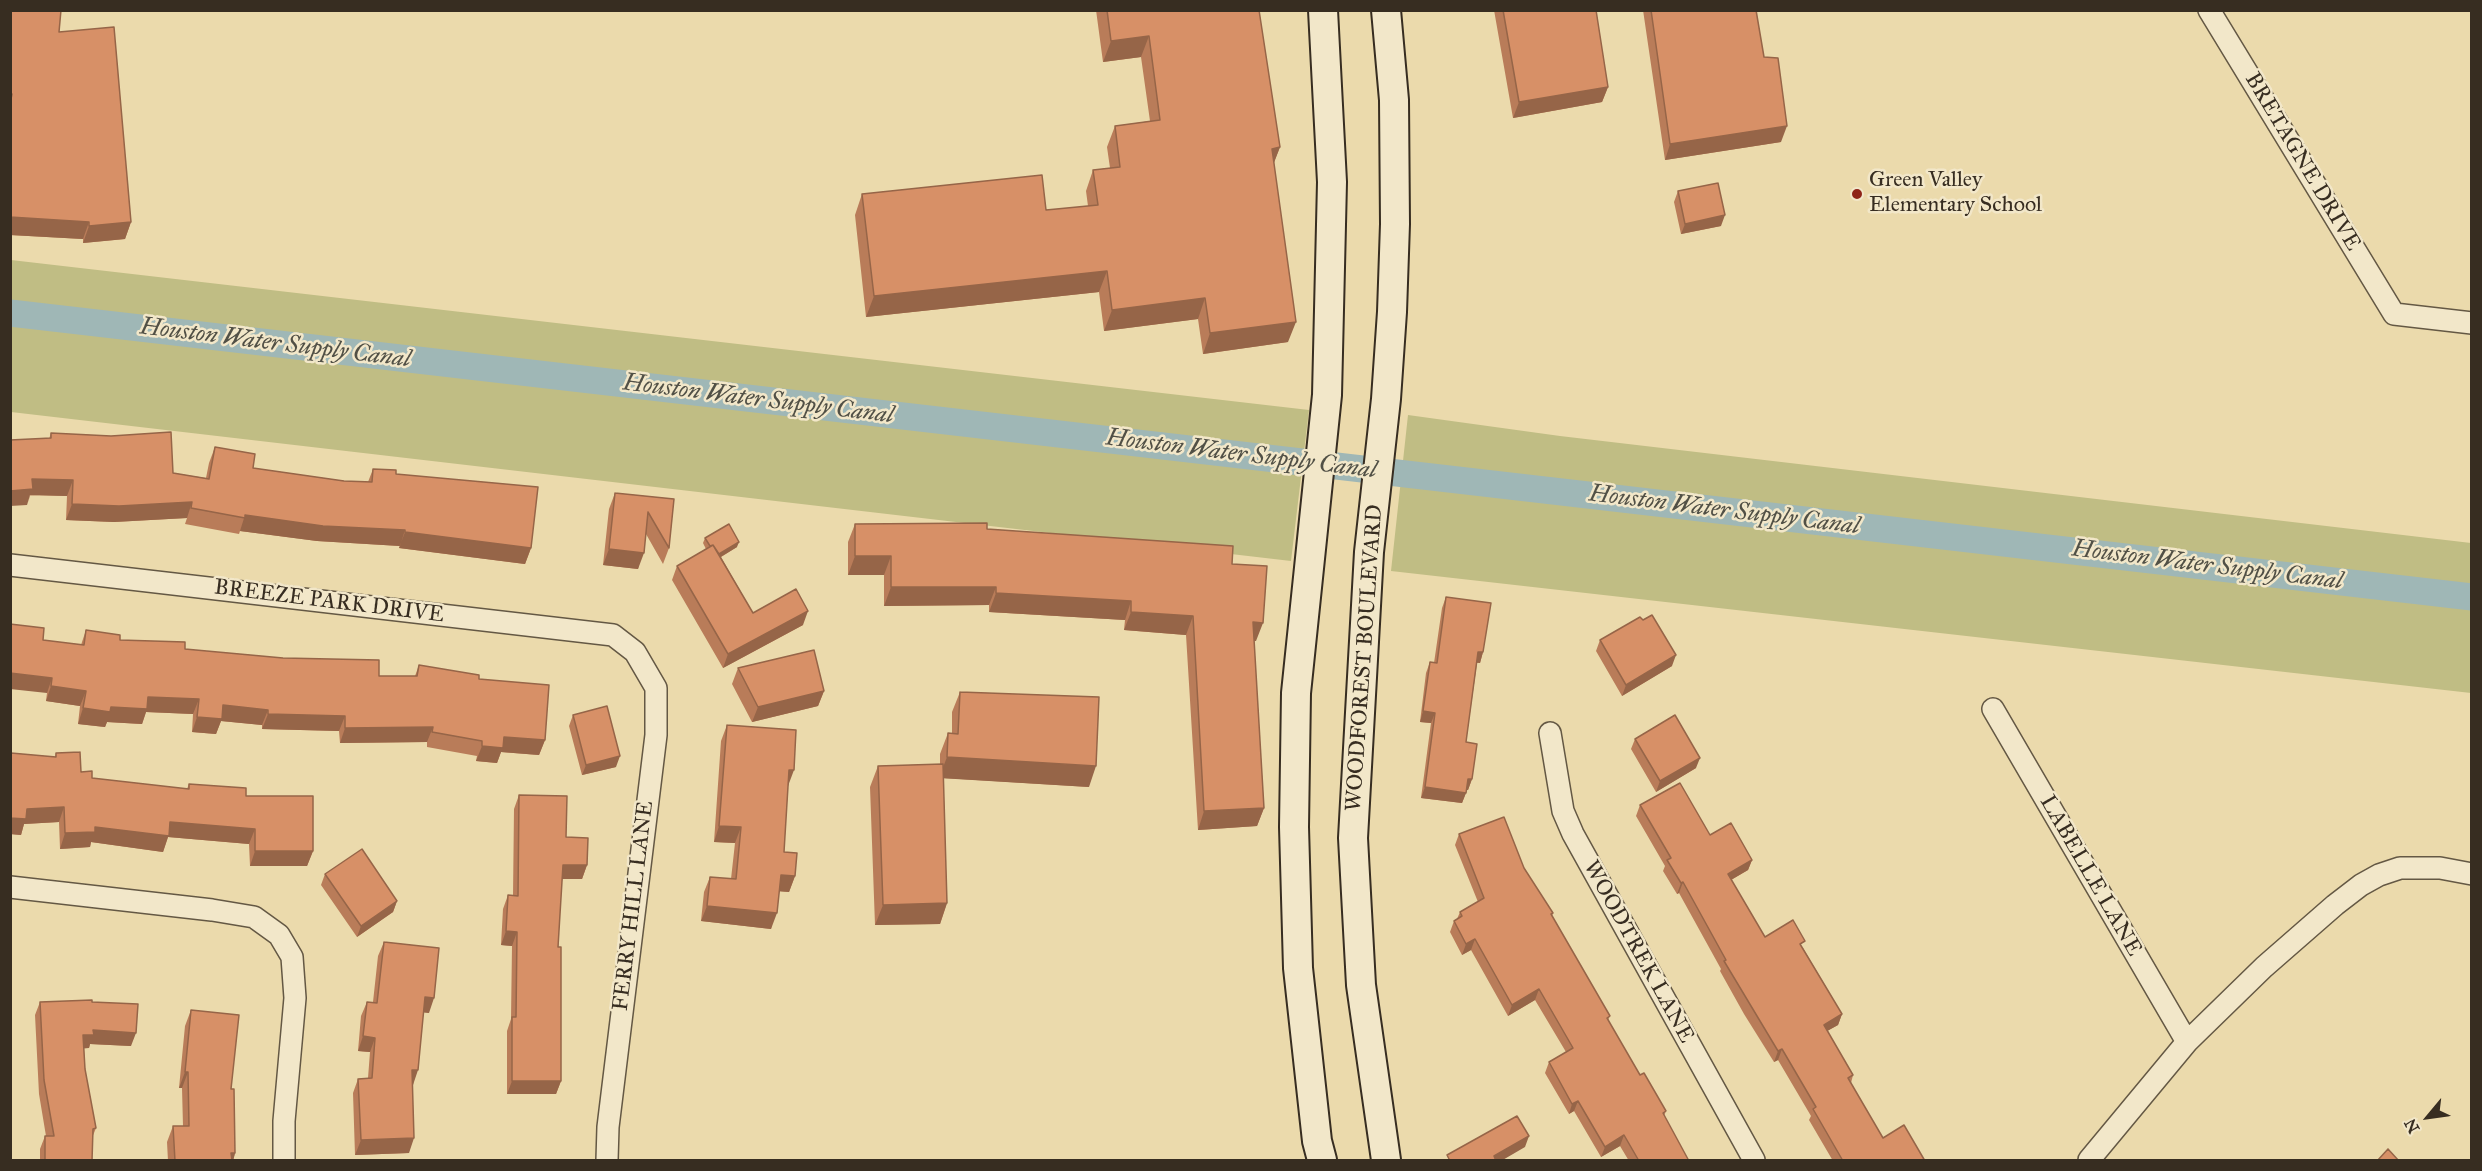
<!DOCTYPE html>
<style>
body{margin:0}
#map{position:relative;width:2482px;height:1171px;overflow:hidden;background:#ebdaac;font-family:"IM FELL Great Primer",serif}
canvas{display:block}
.frame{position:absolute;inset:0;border:12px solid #372d21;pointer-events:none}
.north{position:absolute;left:2398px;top:1087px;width:60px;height:60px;-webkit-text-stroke:4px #f2e7c9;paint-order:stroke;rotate:241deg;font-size:16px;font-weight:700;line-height:24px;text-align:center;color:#372d21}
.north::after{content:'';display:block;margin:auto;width:21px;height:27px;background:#372d21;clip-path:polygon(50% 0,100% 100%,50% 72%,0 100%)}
</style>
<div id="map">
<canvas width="2482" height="1171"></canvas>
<div class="frame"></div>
<div class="north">N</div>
</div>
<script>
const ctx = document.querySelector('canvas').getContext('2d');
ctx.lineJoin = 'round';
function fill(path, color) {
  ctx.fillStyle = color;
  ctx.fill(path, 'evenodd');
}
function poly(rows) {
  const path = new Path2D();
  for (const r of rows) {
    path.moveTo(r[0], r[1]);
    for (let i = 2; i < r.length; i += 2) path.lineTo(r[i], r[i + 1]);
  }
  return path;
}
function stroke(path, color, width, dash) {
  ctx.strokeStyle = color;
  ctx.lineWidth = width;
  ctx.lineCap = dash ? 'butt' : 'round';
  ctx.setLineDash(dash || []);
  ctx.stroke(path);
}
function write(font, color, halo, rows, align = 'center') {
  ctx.font = font + ' "IM FELL Great Primer",serif';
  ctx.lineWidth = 5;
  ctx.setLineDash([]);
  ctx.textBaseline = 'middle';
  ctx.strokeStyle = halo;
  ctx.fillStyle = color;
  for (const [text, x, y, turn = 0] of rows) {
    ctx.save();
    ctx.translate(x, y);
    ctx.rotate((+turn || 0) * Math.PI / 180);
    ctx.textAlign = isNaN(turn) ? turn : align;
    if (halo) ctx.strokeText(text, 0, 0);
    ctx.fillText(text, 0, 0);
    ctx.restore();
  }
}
const green = poly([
 [11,260,1309,410,1291,561,11,412],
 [1408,415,1560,436,2471,543,2471,693,1391,571]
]);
const canal = poly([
 [10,313,2472,597]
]);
const minor = poly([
 [2209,10,2394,314,2472,323],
 [10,565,613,635,635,652,656,688,656,735,608,1127,607,1160],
 [1993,709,2187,1042],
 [1550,733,1563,811,1573,834,1754,1160],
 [10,887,212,910,254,917,279,935,292,957,295,998,284,1121,284,1160],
 [2089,1160,2187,1042,2264,967,2335,905,2361,885,2379,875,2400,868,2440,868,2472,874]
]);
const secondary = poly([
 [1322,1160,1317,1141,1298,968,1294,827,1296,693,1327,395,1332,182,1323,10],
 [1386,1160,1361,985,1353,838,1369,552,1386,399,1392,312,1395,224,1394,100,1386,10]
]);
const wall = poly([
 [10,10,59,32,131,222,125,239,83,243,83,239,10,235],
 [1096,10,1259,10,1280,147,1274,162,1288,342,1203,354,1198,319,1104,331,1099,292,866,317,855,215,862,194,1046,210,1088,206,1086,191,1093,170,1110,168,1107,147,1115,126,1150,121,1141,57,1103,62],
 [1494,10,1596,10,1608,87,1602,102,1513,118],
 [1643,10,1756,10,1764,57,1781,142,1665,160],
 [1678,191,1721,226,1681,234,1674,202],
 [51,433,173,473,206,478,209,463,215,447,253,468,344,481,368,482,373,469,396,474,531,548,525,564,399,548,400,546,317,541,240,531,239,534,185,524,187,518,114,522,66,520,67,496,30,495,27,505],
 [615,493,674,499,669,548,663,564,646,534,638,569,603,565,609,509],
 [855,524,987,529,1232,564,1256,641,1254,641,1264,808,1257,826,1198,830,1186,635,1124,630,1125,620,989,612,989,605,884,606,884,575,848,575,848,542],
 [705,538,737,547,721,557,753,613,803,625,723,668,672,580,677,566,706,549,703,543],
 [1446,597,1483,652,1480,663,1477,663,1466,742,1472,779,1468,790,1467,790,1462,803,1421,798,1431,723,1420,722,1426,673,1430,662,1434,663,1442,608],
 [86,630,120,640,379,676,415,676,419,665,479,679,545,740,539,755,501,752,497,763,476,761,477,756,427,747,427,742,340,743,339,731,262,729,262,725,221,721,216,734,192,732,193,714,146,712,142,724,107,722,105,727,78,724,80,706,46,701,47,693,43,640,81,645],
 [1600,640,1672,666,1622,696,1596,651],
 [738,668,824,691,818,706,752,722,732,684],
 [960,692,1089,787,943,778,947,903,940,924,875,925,870,787,878,766,940,764,940,754,948,733,952,733,952,712],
 [573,715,616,767,582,775,569,726],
 [727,725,788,786,784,852,795,876,789,892,779,891,771,929,701,921,704,892,710,877,731,879,735,843,714,842,721,741],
 [1635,739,1696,768,1656,792,1631,749],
 [11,753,55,757,56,753,81,772,92,778,187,789,189,784,246,796,313,851,307,866,250,866,249,844,168,837,163,852,91,842,90,847,60,849,59,822,24,824,21,835,10,834,10,756],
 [519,795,566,837,587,865,582,879,562,879,558,947,561,1081,556,1094,507,1094,507,1031,511,1019,512,946,501,945,503,909,508,895,513,896,514,809],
 [1640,805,1710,835,1752,860,1748,870,1731,880,1765,937,1803,948,1842,1014,1838,1025,1827,1031,1853,1075,1851,1083,1883,1138,1925,1161,1833,1161,1809,1120,1811,1116,1778,1060,1774,1062,1744,1014,1720,971,1721,969,1679,893,1677,894,1663,871,1665,866,1636,816],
 [1459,834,1524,868,1553,913,1552,916,1610,1016,1608,1020,1640,1075,1666,1111,1664,1116,1689,1161,1629,1161,1620,1146,1601,1157,1574,1111,1569,1114,1545,1073,1549,1062,1566,1052,1535,1000,1508,1016,1471,950,1462,955,1450,932,1454,921,1457,919,1460,912,1478,902,1455,845],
 [325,874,397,901,393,912,357,937,321,885],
 [384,942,429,1013,423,1012,413,1085,412,1084,409,1153,355,1155,353,1093,358,1079,368,1078,370,1052,358,1051,361,1016,367,1002,373,1002,378,956],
 [40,1002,92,1002,131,1046,90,1044,89,1048,84,1048,85,1069,96,1128,92,1138,92,1161,40,1161,40,1149,45,1136,46,1136,39,1094,35,1015],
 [191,1010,231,1089,235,1153,233,1161,168,1161,167,1142,173,1126,183,1126,182,1088,179,1088,185,1026]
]);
const shadedWall = poly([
 [1149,36,1141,57,1103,62,1111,41],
 [1608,87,1602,102,1513,118,1519,102],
 [1787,126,1781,142,1665,160,1670,144],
 [1280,147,1272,168,1272,149],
 [1725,215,1721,226,1681,234,1685,224],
 [10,217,89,222,83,239,10,235],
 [131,222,125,239,83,243,89,226],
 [1107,271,1099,292,866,317,874,296],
 [1205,298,1198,319,1104,331,1112,310],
 [1296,322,1288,342,1203,354,1210,333],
 [32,479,73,480,67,496,30,495,27,505,10,506,10,491],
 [192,502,187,518,114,522,66,520,72,504],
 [245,515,405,530,400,546,317,541,240,531],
 [405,532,531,548,525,564,399,548],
 [739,542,737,547,714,561,716,556],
 [609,549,644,553,638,569,603,565],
 [855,556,891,556,884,575,848,575],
 [891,587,996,587,989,605,884,606],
 [996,593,1131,601,1125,620,989,612],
 [808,611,803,625,723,668,728,654],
 [1131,612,1193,616,1186,635,1124,630],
 [1253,622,1263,623,1256,641,1246,641],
 [1478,652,1483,652,1480,663,1474,662],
 [1676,655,1672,666,1622,696,1626,685],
 [10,673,52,678,47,693,10,689],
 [51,686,86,691,80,706,46,701],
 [824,691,818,706,752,722,758,707],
 [148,697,199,699,193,714,146,712,142,724,107,722,105,727,78,724,83,708],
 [223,705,268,710,262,725,221,721,216,734,192,732,197,717],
 [1423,711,1435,713,1431,723,1420,722],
 [268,714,345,716,339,731,262,729],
 [433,727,427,742,340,743,345,728],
 [504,737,545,740,539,755,501,752,497,763,476,761,482,746],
 [620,756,616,767,582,775,586,765],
 [947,757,1096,766,1089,787,939,778],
 [1700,758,1696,768,1656,792,1660,781],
 [789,770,794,770,788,786,783,786],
 [1468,779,1472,779,1468,790,1464,790],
 [1425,787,1466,793,1462,803,1421,798],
 [64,807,59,822,24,824,21,835,10,834,10,818,27,809],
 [1264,808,1257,826,1198,830,1204,811],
 [170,822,255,829,249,844,168,837,163,852,91,842,90,847,60,849,65,833,95,827],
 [719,826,741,827,735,843,714,842],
 [255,851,313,851,307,866,250,866],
 [1752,860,1748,870,1724,884,1728,874],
 [563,865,587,865,582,879,558,879],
 [781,875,795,876,789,892,775,891],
 [1683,882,1679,893,1677,894,1681,883],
 [397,901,393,912,357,937,361,926],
 [947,903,940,924,875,925,883,905],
 [707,906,777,913,771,929,701,921],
 [506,931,517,932,512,946,501,945],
 [1475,939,1471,950,1462,955,1466,944],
 [1539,989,1535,1000,1508,1016,1512,1005],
 [425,997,434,998,429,1013,420,1012],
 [1842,1014,1838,1025,1820,1035,1824,1025],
 [93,1030,136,1033,131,1046,90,1044,89,1048,78,1049,83,1035],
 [363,1036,375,1038,370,1052,358,1051],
 [1782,1049,1778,1060,1774,1062,1778,1051],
 [412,1070,418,1070,413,1085,406,1084],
 [185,1072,188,1072,182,1088,179,1088],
 [512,1081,561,1081,556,1094,507,1094],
 [1578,1101,1574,1111,1569,1114,1572,1104],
 [1624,1135,1620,1146,1601,1157,1605,1147],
 [1529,1136,1525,1147,1501,1161,1492,1161,1494,1156],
 [414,1138,409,1153,355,1155,361,1140],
 [231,1153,235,1153,233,1161,229,1161]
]);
const building = poly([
 [10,10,61,10,59,32,114,27,131,222,89,226,89,222,10,217,10,104,12,94,10,94,10,10],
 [1107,10,1259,10,1280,147,1272,149,1296,322,1210,333,1205,298,1112,310,1107,271,874,296,862,194,1042,175,1046,210,1098,205,1093,170,1120,167,1115,126,1160,120,1149,36,1111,41,1107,10],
 [1503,10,1596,10,1608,87,1519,102,1503,10],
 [1651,10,1756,10,1764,57,1778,58,1787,126,1670,144,1651,10],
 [1718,183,1725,215,1685,224,1678,191,1718,183],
 [171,432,173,473,209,479,215,447,255,454,253,468,344,481,372,482,373,469,396,470,396,474,538,487,531,548,405,532,405,530,323,526,245,515,245,518,191,508,192,502,119,506,72,504,73,480,32,479,33,489,10,491,10,440,51,438,51,433,111,436,171,432],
 [615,493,674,499,669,548,648,512,644,553,609,549,615,493],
 [987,523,987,529,1233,546,1232,564,1267,566,1263,623,1253,622,1264,808,1204,811,1193,616,1131,612,1131,601,996,593,996,587,891,587,891,556,855,556,855,524,987,523],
 [729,524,739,542,719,554,713,545,710,546,705,538,729,524],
 [713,545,753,613,796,589,808,611,728,654,677,566,713,545],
 [1446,597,1491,603,1483,652,1478,652,1466,742,1477,744,1472,779,1468,779,1466,793,1425,787,1435,713,1423,711,1430,662,1437,663,1446,597],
 [1652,615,1676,655,1626,685,1600,640,1640,617,1643,620,1652,615],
 [10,624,44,628,43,640,84,645,86,630,120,635,120,640,185,642,185,649,283,658,379,660,379,676,417,676,419,665,479,675,479,679,549,685,545,740,504,737,503,748,482,746,482,741,432,732,433,727,345,728,345,716,268,714,268,710,223,705,222,719,197,717,199,699,148,697,147,709,111,707,110,712,83,708,86,691,51,686,52,678,10,673,10,624],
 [814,650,824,691,758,707,738,668,814,650],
 [960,692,1099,697,1096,766,947,757,948,733,958,734,960,692],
 [607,706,620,756,586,765,573,715,607,706],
 [1675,715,1700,758,1660,781,1635,739,1675,715],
 [727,725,796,730,794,770,789,770,784,852,797,853,795,876,781,875,777,913,707,906,710,877,736,879,741,827,719,826,727,725],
 [80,752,81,772,92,771,92,778,189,789,189,784,246,788,246,796,313,796,313,851,255,851,255,829,170,822,169,836,95,827,95,832,65,833,64,807,27,809,26,819,10,818,10,762,11,753,56,757,56,753,80,752],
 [943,764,947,903,883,905,878,766,943,764],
 [1680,783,1710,835,1731,823,1752,860,1728,874,1765,937,1793,920,1805,941,1800,944,1842,1014,1824,1025,1853,1075,1848,1078,1883,1138,1904,1125,1925,1161,1843,1161,1813,1109,1816,1107,1782,1049,1778,1051,1724,961,1726,960,1683,882,1681,883,1667,860,1671,858,1640,805,1680,783],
 [519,795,567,796,566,837,588,838,587,865,563,865,558,947,561,947,561,1081,512,1081,512,1017,516,1017,517,932,506,931,508,895,518,896,519,795],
 [1504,817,1524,868,1553,913,1551,914,1610,1016,1607,1018,1640,1075,1644,1073,1666,1111,1663,1113,1689,1161,1639,1161,1624,1135,1605,1147,1578,1101,1572,1104,1549,1062,1573,1048,1539,989,1512,1005,1475,939,1466,944,1454,921,1462,916,1460,912,1484,898,1459,834,1504,817],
 [362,849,397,901,361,926,325,874,362,849],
 [384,942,439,948,434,998,425,997,418,1070,412,1070,414,1138,361,1140,358,1079,372,1078,375,1038,363,1036,367,1002,377,1003,384,942],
 [92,1000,92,1002,138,1004,136,1033,93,1030,94,1035,83,1035,85,1069,96,1128,93,1129,92,1161,45,1161,45,1136,54,1136,44,1080,40,1002,92,1000],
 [191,1010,239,1015,231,1089,234,1089,235,1153,231,1153,232,1161,175,1161,173,1126,189,1126,188,1072,185,1072,191,1010],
 [1517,1116,1529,1136,1494,1156,1496,1161,1450,1161,1447,1155,1517,1116],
 [2388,1149,2399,1161,2377,1161,2388,1149]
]);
const markers = [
 [1857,194,6,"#8f2418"]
];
const streetNames = [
 ["BRETAGNE DRIVE",2302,162,59],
 ["BREEZE PARK DRIVE",329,602,7],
 ["WOODFOREST BOULEVARD",1365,658,-86],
 ["LABELLE LANE",2090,876,60],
 ["FERRY HILL LANE",634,906,-83],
 ["WOODTREK LANE",1638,952,61]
];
const poiNames = [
 ["Green Valley",1869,181],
 ["Elementary School",1869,206]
];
const waterNames = [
 ["Houston Water Supply Canal",275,344,7],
 ["Houston Water Supply Canal",758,400,7],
 ["Houston Water Supply Canal",1241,455,7],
 ["Houston Water Supply Canal",1724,511,7],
 ["Houston Water Supply Canal",2207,566,7]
];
fill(green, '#c0bd84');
stroke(canal, '#9fb7b6', 27);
stroke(minor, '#645844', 24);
stroke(secondary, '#372d21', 32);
stroke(minor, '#f2e7c9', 21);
stroke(secondary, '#f2e7c9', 28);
fill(wall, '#b97c59');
fill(shadedWall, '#966548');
fill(building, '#d79067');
stroke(building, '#966548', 1.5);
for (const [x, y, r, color] of markers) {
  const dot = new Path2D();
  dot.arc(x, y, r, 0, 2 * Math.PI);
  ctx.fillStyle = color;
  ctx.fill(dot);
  stroke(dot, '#f2e7c9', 2);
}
write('22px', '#372d21', '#f2e7c9', streetNames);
write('22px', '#372d21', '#f2e7c9', poiNames, 'left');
write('italic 24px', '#515046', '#f2e7c9', waterNames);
</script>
